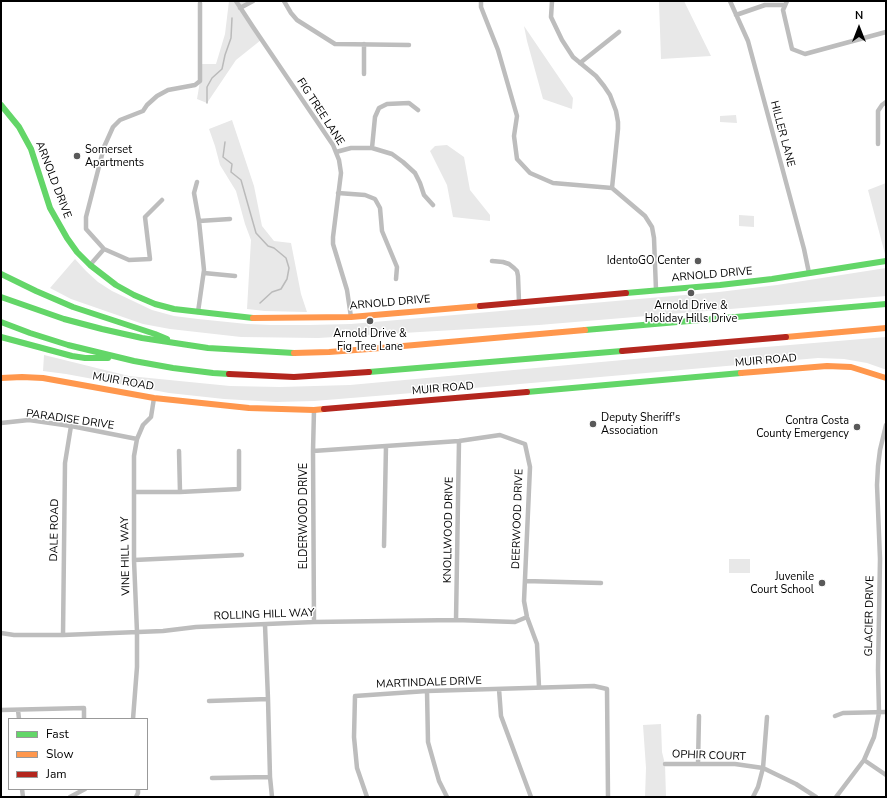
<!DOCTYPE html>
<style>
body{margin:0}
#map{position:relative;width:887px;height:798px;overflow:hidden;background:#fff;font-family:"Nunito Sans",sans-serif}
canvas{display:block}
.frame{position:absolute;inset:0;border:2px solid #000;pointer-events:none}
.legend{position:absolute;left:8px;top:718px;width:140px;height:72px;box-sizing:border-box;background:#fff;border:1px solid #999;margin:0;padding:5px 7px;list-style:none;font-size:12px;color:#000}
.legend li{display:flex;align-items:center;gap:8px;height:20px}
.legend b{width:20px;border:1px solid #999}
.north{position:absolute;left:839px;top:8px;width:40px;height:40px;-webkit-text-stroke:3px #fff;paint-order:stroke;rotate:0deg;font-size:11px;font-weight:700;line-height:16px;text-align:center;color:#000}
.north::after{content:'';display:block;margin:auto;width:14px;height:18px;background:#000;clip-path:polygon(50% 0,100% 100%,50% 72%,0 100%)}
</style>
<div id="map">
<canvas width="887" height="798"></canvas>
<div class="frame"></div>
<ul class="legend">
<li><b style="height:5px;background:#63d668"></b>Fast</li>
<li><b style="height:5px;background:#ff974d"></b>Slow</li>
<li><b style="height:5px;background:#b3261e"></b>Jam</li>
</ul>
<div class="north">N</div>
</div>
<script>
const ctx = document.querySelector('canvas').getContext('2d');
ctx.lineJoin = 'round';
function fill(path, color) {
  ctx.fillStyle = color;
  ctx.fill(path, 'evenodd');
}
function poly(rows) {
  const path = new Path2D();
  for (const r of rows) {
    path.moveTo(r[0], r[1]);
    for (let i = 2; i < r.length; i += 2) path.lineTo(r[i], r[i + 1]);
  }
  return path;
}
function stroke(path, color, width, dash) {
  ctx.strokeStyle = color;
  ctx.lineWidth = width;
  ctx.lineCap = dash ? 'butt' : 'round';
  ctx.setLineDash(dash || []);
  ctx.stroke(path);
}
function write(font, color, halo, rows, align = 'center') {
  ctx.font = font + ' "Nunito Sans",sans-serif';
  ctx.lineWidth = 3;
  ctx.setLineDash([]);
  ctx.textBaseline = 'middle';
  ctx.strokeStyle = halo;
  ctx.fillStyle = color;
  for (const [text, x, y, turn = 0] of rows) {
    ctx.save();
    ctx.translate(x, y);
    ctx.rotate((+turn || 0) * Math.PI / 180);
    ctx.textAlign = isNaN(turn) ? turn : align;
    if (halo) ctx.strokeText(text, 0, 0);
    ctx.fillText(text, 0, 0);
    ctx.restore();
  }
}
const green = poly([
 [229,1,253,1,240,8,261,40,236,60,207,103,197,99,200,81,200,64,216,64,225,34],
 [651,1,684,1,711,56,661,59,659,2],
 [524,26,573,98,572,109,543,99,527,41],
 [736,115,737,123,720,122,720,116],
 [232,120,254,186,262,226,274,241,291,243,301,294,307,312,265,311,247,309,251,240,245,224,236,191,220,165,215,146,209,129],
 [447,145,464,157,470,190,490,215,490,221,453,217,447,185,430,151,435,146],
 [886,183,886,254,885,254,868,190],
 [739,215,754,216,754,227,739,226],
 [75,259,86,271,98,282,112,291,152,310,174,316,198,319,247,324,271,325,309,325,351,324,719,292,777,285,886,268,886,296,539,325,318,338,241,337,170,329,143,324,71,299,50,288],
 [886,337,886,369,884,369,867,363,844,359,818,358,474,388,314,401,276,402,224,399,169,393,66,374,43,371,44,355,129,376,230,386,280,387,350,385,754,348],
 [729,559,750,559,750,573,729,573],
 [661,724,662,752,665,764,666,797,645,797,646,768,643,725]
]);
const stream = poly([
 [207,103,207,87,212,78,222,69,225,55,231,38,232,18],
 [225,142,223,157,232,164,231,172,241,180,256,233,268,246,274,248,286,258,289,268,287,279,281,289,272,292,260,303]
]);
const street = poly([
 [236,1,253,27,333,145,339,160,341,173,333,237,333,244,347,290,351,317],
 [284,1,291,13,297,20,335,44,409,45],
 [481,1,481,7,498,50,517,116,514,136,517,159,530,173,553,183,612,188,645,216,652,227,654,238,656,290],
 [552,1,551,17,562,40,573,57,596,76,604,86,610,95,616,111,618,122,618,129,612,188],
 [730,1,748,41,804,249,809,273],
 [787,1,783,10,792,49,805,54,886,32],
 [240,8,253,1],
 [736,15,765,5,785,5],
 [364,44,364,74],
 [580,63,619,32],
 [878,144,878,111,882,105,886,102],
 [372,148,375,117,379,108,387,104,409,103,418,110],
 [336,152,351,148,372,148,392,154,403,162,415,173,420,183,424,195,433,205],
 [197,182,194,193,199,221,204,270,198,312],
 [338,193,365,195,375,199,380,208,382,231,397,267,396,279],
 [162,200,145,217,150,259,129,260,104,249,86,229,86,217,104,147,113,127,120,120,143,111,147,105,157,96,168,90,195,85,200,81,200,3],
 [199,221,230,219],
 [492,261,503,262,509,264,514,268,517,271,518,276,519,302],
 [90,265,104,249],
 [204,273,235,276],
 [1,423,29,420,71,426,137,439],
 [179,451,180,492],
 [313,451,459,441,500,435,525,444,530,467,524,601,527,617,537,644,539,687],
 [134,492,180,492,239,489,239,451],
 [384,546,386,446],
 [134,560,242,555],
 [525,581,601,583],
 [456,620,459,441],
 [314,622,313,451,314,410],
 [265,625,268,699,270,777,272,797],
 [1,633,14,635,63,635,163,631,196,627,314,622,456,620,515,622,527,617],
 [63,635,65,463,71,426],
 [499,689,501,716,531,797],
 [427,691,428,742,439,781,447,797],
 [209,701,268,699],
 [1,710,84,708,84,719],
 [18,710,19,719],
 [835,716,843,713,886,712],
 [133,719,137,667,137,632,134,560,134,456,137,439,143,425,151,417,154,398],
 [864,760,886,775],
 [665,764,735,764,763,768,796,784,816,797],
 [698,764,699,716],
 [212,778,270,777],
 [22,789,23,797],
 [70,797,85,789],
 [136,797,138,793,138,789],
 [367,797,357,768,354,737,355,696,427,691,594,686,607,689,608,797],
 [753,797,758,787,763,768,767,717],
 [836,797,864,760,874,737,879,713,878,670,880,559,877,485,878,466,880,450,886,425]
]);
const fast = poly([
 [1,105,19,127,31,149,50,208,67,238,77,252,90,265,116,285,134,295,155,304,174,309,253,318],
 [1,274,36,291,73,307,155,334,167,339],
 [626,293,720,285,772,279,886,261],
 [1,297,64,319,102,329,142,338,208,348,294,353],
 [1,322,30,333,68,345,134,361,173,368,213,373,229,374],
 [585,330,886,304],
 [1,337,72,356,85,358,108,358],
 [369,372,622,351],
 [527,392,741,373]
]);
const slow = poly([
 [253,318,351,317,480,306],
 [786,337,886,328],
 [294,353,329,352,369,349,585,330],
 [741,373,827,366,851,367,886,378],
 [1,378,22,377,43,378,154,398,249,408,314,410,324,409]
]);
const jam = poly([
 [480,306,626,293],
 [622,351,786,337],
 [229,374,294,377,369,372],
 [324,409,527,392]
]);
const markers = [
 [77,156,4,"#595959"],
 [698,261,4,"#595959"],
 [691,293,4,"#595959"],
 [370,321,4,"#595959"],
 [593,424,4,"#595959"],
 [857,427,4,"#595959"],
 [822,583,4,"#595959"]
];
const streetNames = [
 ["FIG TREE LANE",320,112,57],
 ["HILLER LANE",782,134,75],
 ["ARNOLD DRIVE",53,180,69],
 ["ARNOLD DRIVE",712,275,-5],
 ["ARNOLD DRIVE",390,303,-5],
 ["MUIR ROAD",766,361,-5],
 ["MUIR ROAD",123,382,10],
 ["MUIR ROAD",443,389,-5],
 ["PARADISE DRIVE",70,420,8],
 ["ELDERWOOD DRIVE",304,516,-90],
 ["DEERWOOD DRIVE",518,519,-88],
 ["DALE ROAD",55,530,-89],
 ["KNOLLWOOD DRIVE",449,530,-89],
 ["VINE HILL WAY",126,556,-91],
 ["ROLLING HILL WAY",264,615,-2],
 ["GLACIER DRIVE",870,616,-89],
 ["MARTINDALE DRIVE",429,683,-2],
 ["OPHIR COURT",709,756,2]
];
const poiNames = [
 ["Somerset",85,150,"left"],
 ["Apartments",85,163,"left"],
 ["IdentoGO Center",690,261],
 ["Arnold Drive &",691,306,"center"],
 ["Holiday Hills Drive",691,319,"center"],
 ["Arnold Drive &",370,334,"center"],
 ["Fig Tree Lane",370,347,"center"],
 ["Deputy Sheriff's",601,418,"left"],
 ["Association",601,431,"left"],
 ["Contra Costa",849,421],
 ["County Emergency",849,434],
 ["Juvenile",814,577],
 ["Court School",814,590]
];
fill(green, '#e8e8e8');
stroke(stream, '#bababa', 1.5);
stroke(street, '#bdbdbd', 4.5);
stroke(fast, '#63d668', 6);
stroke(slow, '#ff974d', 6);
stroke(jam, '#b3261e', 6);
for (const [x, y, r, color] of markers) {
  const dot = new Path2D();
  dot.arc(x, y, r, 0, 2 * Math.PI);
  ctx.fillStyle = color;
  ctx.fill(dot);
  stroke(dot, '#fff', 1.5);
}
write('11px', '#000', '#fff', streetNames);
write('11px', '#000', '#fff', poiNames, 'right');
</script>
